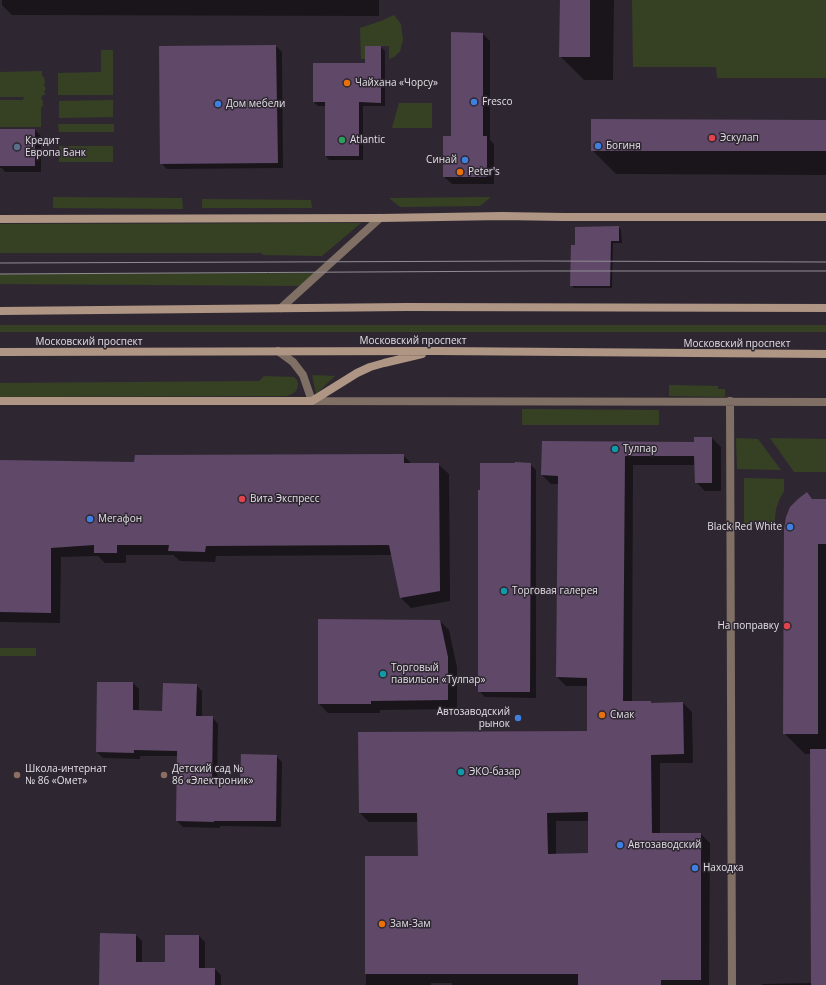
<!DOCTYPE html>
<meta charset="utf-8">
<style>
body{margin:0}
canvas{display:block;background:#2e2731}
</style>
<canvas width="826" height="985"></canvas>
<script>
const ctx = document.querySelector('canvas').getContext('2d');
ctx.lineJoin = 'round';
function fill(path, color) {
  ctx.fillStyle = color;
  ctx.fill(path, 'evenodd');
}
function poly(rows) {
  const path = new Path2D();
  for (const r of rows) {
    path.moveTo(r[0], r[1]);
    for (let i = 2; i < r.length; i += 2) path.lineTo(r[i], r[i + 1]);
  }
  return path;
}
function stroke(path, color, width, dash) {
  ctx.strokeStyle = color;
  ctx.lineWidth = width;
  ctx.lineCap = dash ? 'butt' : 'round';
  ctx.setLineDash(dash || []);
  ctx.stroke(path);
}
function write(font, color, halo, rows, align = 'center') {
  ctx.font = font + ' "Open Sans",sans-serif';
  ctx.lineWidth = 3;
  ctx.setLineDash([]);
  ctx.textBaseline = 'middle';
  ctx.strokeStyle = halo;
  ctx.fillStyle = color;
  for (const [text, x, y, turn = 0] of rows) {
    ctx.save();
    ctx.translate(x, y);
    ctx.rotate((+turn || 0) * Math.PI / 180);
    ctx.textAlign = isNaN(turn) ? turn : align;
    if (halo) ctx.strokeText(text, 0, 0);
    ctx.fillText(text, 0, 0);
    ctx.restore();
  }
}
const green = poly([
 [632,0,826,0,826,78,717,78,716,67,633,67],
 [394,15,401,24,403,40,400,51,394,57,389,59,389,46,366,46,365,59,361,59,360,28,381,21],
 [101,50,113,50,113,95,58,95,58,73,101,72],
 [42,71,42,76,44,77,45,82,44,86,46,88,44,92,46,94,43,95,42,97,41,97,43,102,43,106,41,107,41,127,0,127,0,100,23,100,24,97,0,97,0,72],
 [113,100,113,117,59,118,59,101],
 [399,103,432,103,432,128,392,128],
 [58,124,114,124,114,132,59,132],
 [59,146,113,146,113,162,59,162],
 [53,197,182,198,183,209,53,208],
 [491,197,480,206,400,207,389,198],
 [202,199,311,200,312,208,202,208],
 [361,223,322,256,263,255,261,253,0,253,0,224],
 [320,273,305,286,0,284,0,274],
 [0,325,826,325,826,332,0,332],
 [312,375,335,376,316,394],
 [264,376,294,377,297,380,298,384,297,389,295,392,288,396,0,397,0,383,259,381],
 [669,385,718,386,718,389,725,389,725,397,669,396],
 [522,409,659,410,659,425,522,425],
 [736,438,758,439,781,470,737,469],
 [770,438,826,439,826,472,794,472],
 [744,478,784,479,784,491,779,500,776,509,775,517,775,525,744,524],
 [0,648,36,648,36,656,0,656]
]);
const shadow = poly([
 [2,0,379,0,379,16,12,15,2,5],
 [561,0,614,0,613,80,584,80,560,56],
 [483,34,490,41,490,140,494,144,494,184,452,184,444,177,452,137],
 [276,46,282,52,283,168,167,169,161,163],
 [381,47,385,51,385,106,363,106,363,160,329,160,326,156,326,106,318,106,314,102,366,64],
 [826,121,826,175,616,174,592,150],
 [0,130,35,130,41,136,41,172,5,172,2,168,0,168],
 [619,227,621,230,622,243,613,243,612,288,574,288,571,285],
 [712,438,721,447,721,491,705,491,696,482,696,465,633,465,632,702,650,702,652,704,683,703,692,712,693,763,660,763,660,834,701,834,710,843,709,985,452,985,452,983,431,983,431,985,366,985,366,857,419,857,418,822,369,822,360,813,359,733,588,732,588,686,566,686,557,677,559,484,551,484,542,475,543,442,695,443],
 [556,821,589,821,589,854,556,855],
 [403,455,412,464,438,464,449,474,450,601,411,608,401,598,392,555,216,556,215,562,180,561,173,555,126,555,126,563,105,563,98,556,61,557,60,623,0,622,0,462,135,463],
 [530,464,536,470,536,698,485,697,479,691],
 [807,494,813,500,826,500,826,985,762,985,762,984,812,983,811,754,805,754,784,733],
 [440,621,449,630,457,667,457,709,380,710,380,713,328,713,319,704],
 [133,683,139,689,139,711,163,712,196,685,202,691,202,717,212,717,218,724,217,784,241,784,276,756,282,762,281,827,220,826,220,828,183,827,177,821,178,756,140,756,140,759,103,758,97,752],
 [136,935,142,941,142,963,166,963,166,936,199,936,205,942,205,969,215,969,221,975,221,985,100,985]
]);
const building = poly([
 [560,0,590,0,590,57,559,57],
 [451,32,483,33,483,136,487,136,487,177,443,177,443,136,451,136],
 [276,45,278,163,160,164,159,46],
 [365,46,381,46,381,103,359,102,359,156,325,156,325,102,313,102,313,63,365,63],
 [591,119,826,120,826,151,591,151],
 [0,129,35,129,35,166,0,166],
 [619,226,619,241,611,241,610,286,570,286,571,245,575,245,575,227],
 [694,437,712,437,712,483,695,483,694,456,625,456,623,701,651,701,651,703,683,702,684,754,651,755,652,833,701,833,701,980,661,980,661,985,578,985,578,974,365,974,365,856,418,856,417,813,359,813,358,732,587,731,587,678,556,677,558,476,541,475,542,441,694,442],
 [588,812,588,853,548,854,547,813],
 [404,454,404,463,439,463,440,591,400,598,389,545,206,546,205,552,168,551,169,545,117,545,117,553,94,553,94,545,51,548,51,613,0,612,0,460,134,462,135,455],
 [515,462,531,463,530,692,478,692,478,490,480,490,480,463,515,463],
 [807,492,812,499,826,499,826,544,818,544,818,734,783,734,784,529,786,517,790,507,798,499],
 [318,619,440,620,448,657,448,700,371,701,371,704,318,704],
 [97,682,133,682,133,710,162,711,163,683,197,684,196,716,213,716,212,783,240,783,241,754,277,755,276,821,214,821,214,822,176,821,177,751,134,750,134,753,96,752],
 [810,749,826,749,826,985,811,985],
 [100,933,136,934,136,962,165,962,165,935,199,935,199,968,215,968,215,985,99,985]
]);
const street = poly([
 [281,308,380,218],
 [278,351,293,362,303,375,312,401,826,402],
 [730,401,732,985]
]);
const secondary = poly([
 [0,219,380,218,502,216,564,217,826,217],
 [0,311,407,307,826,308],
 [0,352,437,351,826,354],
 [0,401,312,401,357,373,370,367,384,363,422,354]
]);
const tram = poly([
 [0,263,537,261,826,262],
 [0,274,537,271,826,271]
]);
const markers = [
 [347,83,4,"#e8710a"],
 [474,102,4,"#3f7fe0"],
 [218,104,4,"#3f7fe0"],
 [712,138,4,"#e0444e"],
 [342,140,4,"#2e9e5b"],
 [598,146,4,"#3f7fe0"],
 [17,147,4,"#5c6f8a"],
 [465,160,4,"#3f7fe0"],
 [460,172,4,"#e8710a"],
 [615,449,4,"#0f9aa8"],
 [242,499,4,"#e0444e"],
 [90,519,4,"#3f7fe0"],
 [790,527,4,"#3f7fe0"],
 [504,591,4,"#0f9aa8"],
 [787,626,4,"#e0444e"],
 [383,674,4,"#0f9aa8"],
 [602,715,4,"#e8710a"],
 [518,718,4,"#3f7fe0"],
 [461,772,4,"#0f9aa8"],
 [17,775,4,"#8d6e63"],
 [164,775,4,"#8d6e63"],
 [620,845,4,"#3f7fe0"],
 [695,868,4,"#3f7fe0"],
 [382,924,4,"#e8710a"]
];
const poiNames = [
 ["Чайхана «Чорсу»",355,83],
 ["Fresco",482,102],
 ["Дом мебели",226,104],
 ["Эскулап",720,138],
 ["Atlantic",350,140],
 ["Кредит",25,141],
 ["Европа Банк",25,153],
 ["Богиня",606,146],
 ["Синай",457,160,"right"],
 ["Peter's",468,172],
 ["Тулпар",623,449],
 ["Вита Экспресс",250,499],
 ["Мегафон",98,519],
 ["Black Red White",782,527,"right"],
 ["Торговая галерея",512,591],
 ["На поправку",779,626,"right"],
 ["Торговый",391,668],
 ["павильон «Тулпар»",391,680],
 ["Автозаводский",510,712,"right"],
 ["рынок",510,724,"right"],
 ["Смак",610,715],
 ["Школа-интернат",25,769],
 ["№ 86 «Омет»",25,781],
 ["Детский сад №",172,769],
 ["86 «Электроник»",172,781],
 ["ЭКО-базар",469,772],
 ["Автозаводский",628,845],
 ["Находка",703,868],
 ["Зам-Зам",390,924]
];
const streetNames = [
 ["Московский проспект",413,341],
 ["Московский проспект",89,342],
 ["Московский проспект",737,344]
];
fill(green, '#364123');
fill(shadow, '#0007');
fill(building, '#5f4868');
stroke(street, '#7f6f64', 8);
stroke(secondary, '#af9584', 8);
stroke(tram, '#918c94', 1);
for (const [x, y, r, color] of markers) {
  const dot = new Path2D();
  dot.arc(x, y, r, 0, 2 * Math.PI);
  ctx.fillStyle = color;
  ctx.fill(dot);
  stroke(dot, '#2e2731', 1.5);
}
write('10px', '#e3dfe5', '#2e2731', poiNames, 'left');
write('10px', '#e3dfe5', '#2e2731', streetNames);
</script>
